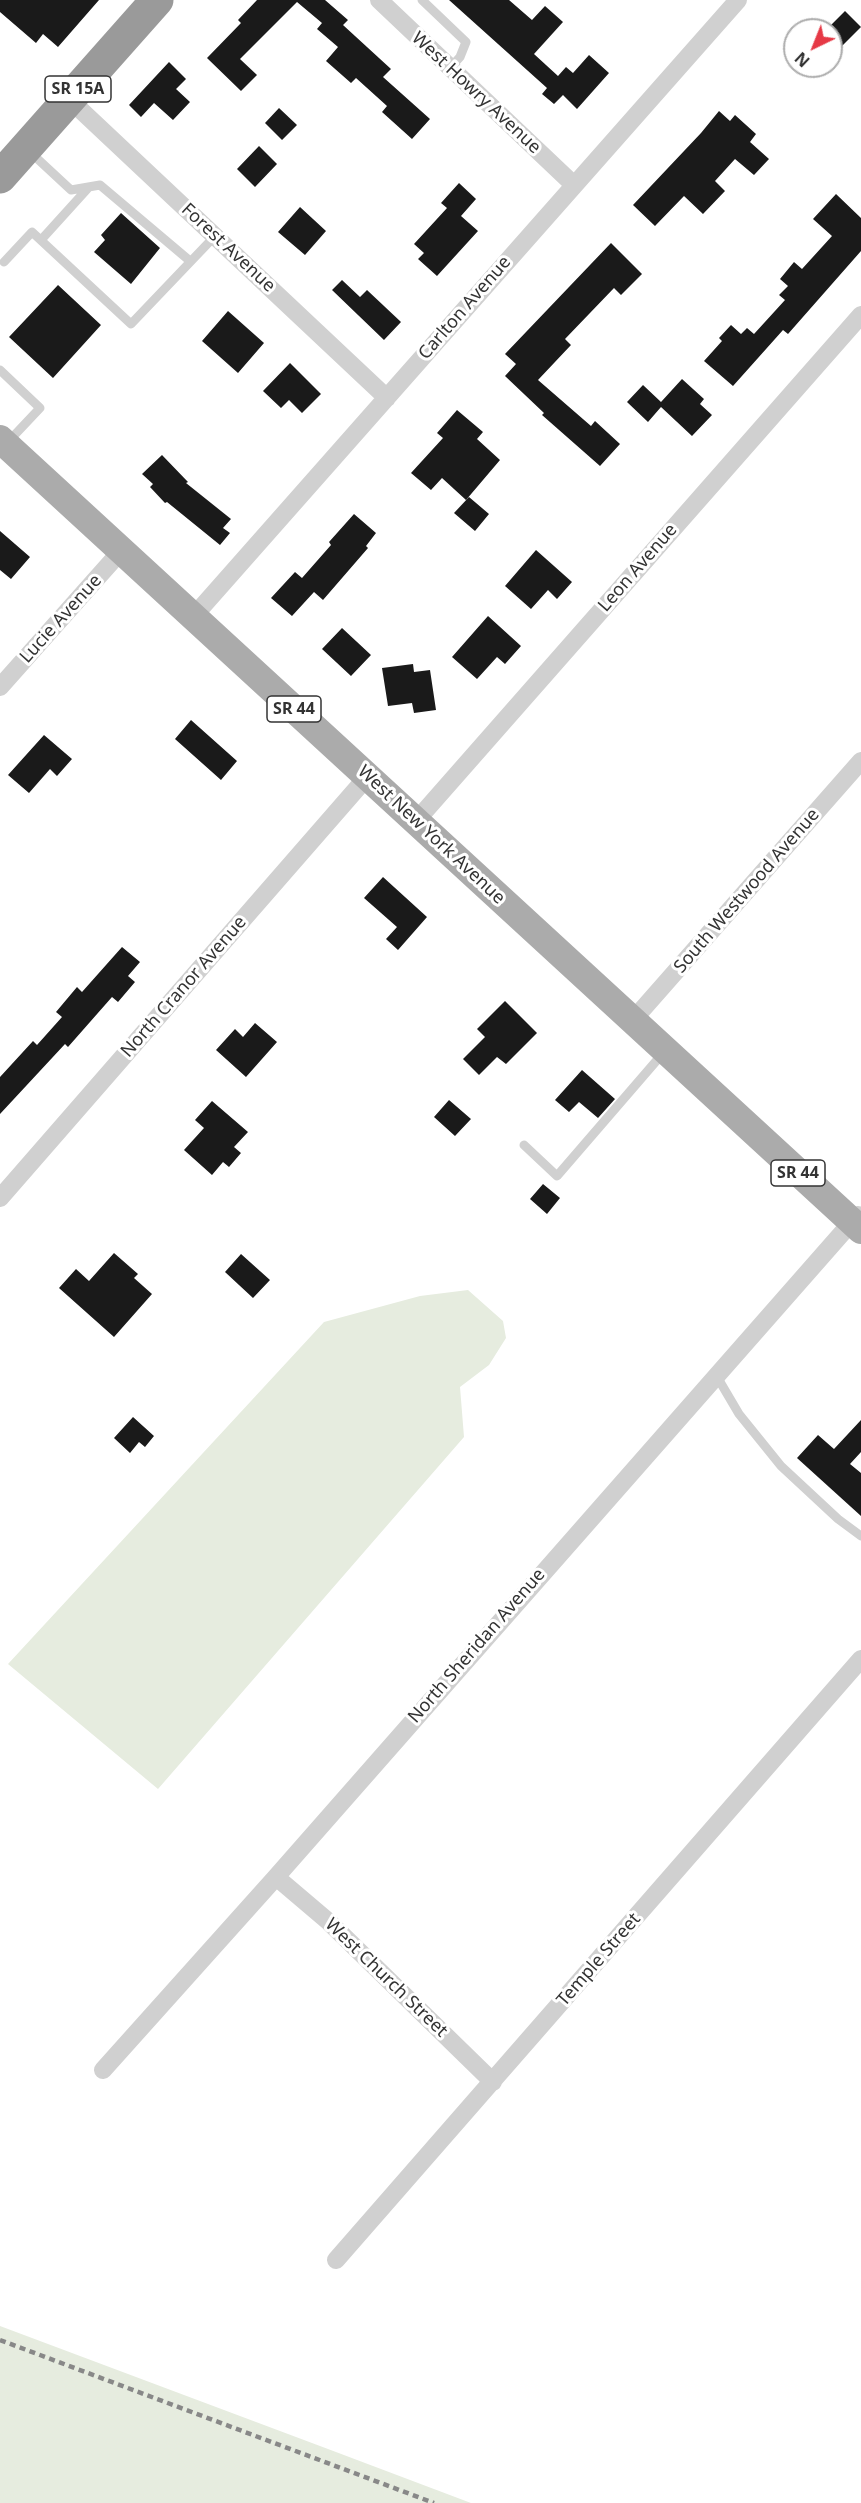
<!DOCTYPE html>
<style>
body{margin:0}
#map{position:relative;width:861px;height:2503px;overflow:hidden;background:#fff;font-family:"Noto Sans",sans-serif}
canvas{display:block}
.north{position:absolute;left:783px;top:18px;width:60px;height:60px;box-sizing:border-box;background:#fff;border:2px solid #adadad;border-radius:50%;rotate:223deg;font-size:16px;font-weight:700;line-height:24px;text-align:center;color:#333}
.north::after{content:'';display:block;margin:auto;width:21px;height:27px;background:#e63946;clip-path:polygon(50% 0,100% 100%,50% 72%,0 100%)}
</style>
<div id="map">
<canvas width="861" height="2503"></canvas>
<div class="north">N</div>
</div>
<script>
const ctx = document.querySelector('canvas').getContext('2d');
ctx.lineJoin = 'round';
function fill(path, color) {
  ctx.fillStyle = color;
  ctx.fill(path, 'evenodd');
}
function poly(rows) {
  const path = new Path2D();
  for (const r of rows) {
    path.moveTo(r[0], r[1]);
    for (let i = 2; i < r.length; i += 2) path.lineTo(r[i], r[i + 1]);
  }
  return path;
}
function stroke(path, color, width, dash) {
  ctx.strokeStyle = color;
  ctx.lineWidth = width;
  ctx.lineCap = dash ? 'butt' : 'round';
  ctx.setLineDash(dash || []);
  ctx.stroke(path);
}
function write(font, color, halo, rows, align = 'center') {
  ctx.font = font + ' "Noto Sans",sans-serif';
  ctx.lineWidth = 6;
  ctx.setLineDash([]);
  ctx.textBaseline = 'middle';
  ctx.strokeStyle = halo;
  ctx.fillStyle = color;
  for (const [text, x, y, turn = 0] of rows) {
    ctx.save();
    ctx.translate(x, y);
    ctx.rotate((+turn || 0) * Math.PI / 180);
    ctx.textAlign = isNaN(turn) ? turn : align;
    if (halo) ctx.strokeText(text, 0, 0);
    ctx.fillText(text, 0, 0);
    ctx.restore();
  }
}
const green = poly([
 [468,1290,503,1321,506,1338,489,1365,460,1387,464,1437,158,1789,8,1664,324,1322,420,1296],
 [0,2326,328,2449,471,2503,0,2503]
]);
const building = poly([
 [0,0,99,0,58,47,43,34,36,43,0,12],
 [257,0,325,0,348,20,343,25,391,69,383,77,430,119,412,139,382,112,387,106,356,78,351,83,326,61,338,47,317,29,322,23,297,2,240,59,257,75,241,91,207,58,241,23,238,20],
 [449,0,509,0,532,20,545,6,563,22,534,54,558,76,566,67,573,73,589,55,609,73,577,109,563,95,554,104,542,94,547,88],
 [845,11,861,27,831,57,831,25],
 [169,62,186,79,176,89,190,102,173,120,154,103,141,117,129,105],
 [279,108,297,125,282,140,265,123],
 [719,111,730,121,735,115,756,134,750,142,769,159,754,175,735,159,715,181,725,191,703,214,684,196,655,226,633,205,701,133],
 [259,146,277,164,255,187,237,169],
 [459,183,476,199,461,216,478,231,437,276,418,259,424,253,414,244,447,208,441,203],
 [836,194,861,218,861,251,788,334,783,330,733,386,704,361,722,341,719,338,731,325,741,334,747,328,754,334,785,300,779,295,788,286,780,279,794,262,802,269,832,236,813,219],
 [300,207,326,231,305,255,278,232],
 [121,213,160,248,131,284,94,252,105,240,101,235],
 [611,243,642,274,621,295,614,288,565,339,571,345,538,380,591,426,595,421,620,444,600,466,542,415,544,413,505,376,516,364,505,354],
 [342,280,360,297,367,290,401,322,384,340,332,290],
 [58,285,101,325,53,378,9,337],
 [228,311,264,343,238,373,202,341],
 [290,363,321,394,302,413,289,400,281,408,263,391],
 [682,379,704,399,700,404,712,415,692,436,661,407,648,422,627,402,643,385,661,402],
 [457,410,483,432,477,439,500,460,466,500,442,478,431,490,411,473,443,438,437,433],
 [162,455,188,482,186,483,231,519,223,528,230,533,220,545,167,502,165,503,150,487,153,484,142,474],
 [469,497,489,514,475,531,454,513],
 [354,514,376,533,366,546,368,548,323,600,314,592,292,616,271,598,295,572,302,578,331,545,329,542],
 [0,531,30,557,11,579,0,570],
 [536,550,572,582,557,599,548,590,531,609,505,586],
 [488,616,521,646,505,664,497,657,477,679,452,657],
 [342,628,371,655,351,676,322,649],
 [413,664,414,672,430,670,436,710,414,713,412,703,388,706,382,668],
 [191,720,237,761,221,780,175,739],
 [44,735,72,759,57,776,50,769,29,793,8,775],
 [383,877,427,917,398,950,386,939,397,927,364,898],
 [122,947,140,962,128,976,135,982,118,1002,112,997,68,1047,65,1044,0,1114,0,1077,33,1041,37,1045,62,1017,56,1012,77,987,82,992],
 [505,1001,537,1033,506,1064,497,1057,479,1075,463,1059,485,1037,477,1029],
 [255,1023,277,1042,246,1077,216,1050,235,1029,243,1037],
 [582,1070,615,1099,598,1118,579,1102,569,1112,555,1100],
 [449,1100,471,1119,455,1136,434,1117],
 [212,1101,248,1132,234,1147,241,1153,229,1167,223,1162,212,1175,184,1150,204,1128,195,1120],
 [543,1184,560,1198,547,1214,530,1199],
 [114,1253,138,1274,134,1278,152,1294,114,1337,59,1288,76,1269,89,1281],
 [241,1254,270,1280,253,1298,225,1272],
 [133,1417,154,1436,145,1447,139,1442,130,1453,114,1438],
 [861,1420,861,1452,850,1464,861,1473,861,1516,797,1458,818,1435,834,1449]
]);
const lane = poly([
 [422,0,466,42,460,57,450,68],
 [29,151,71,190,100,185,190,261],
 [41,240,89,187],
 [4,262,32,232,131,324,215,236],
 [0,370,40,408,7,443],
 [524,1145,557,1176,664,1052],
 [716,1375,739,1414,781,1466,838,1519,861,1536]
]);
const street = poly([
 [379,0,574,185],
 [69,99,387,398],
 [193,617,738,0],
 [0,687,121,551],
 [416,821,861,315],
 [633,1020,861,761],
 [0,1198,367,777],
 [276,1877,329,1922,493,2082],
 [103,2070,276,1877,858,1215],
 [336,2260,861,1659]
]);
const primary = poly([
 [0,439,861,1230]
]);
const highway = poly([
 [0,177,157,0]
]);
const rail = poly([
 [0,2340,434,2503]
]);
const shields = [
 [78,89,66],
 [294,709,54],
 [798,1173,54]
];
const shieldNames = [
 ["SR 15A",78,89],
 ["SR 44",294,709],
 ["SR 44",798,1173]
];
const streetNames = [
 ["West Howry Avenue",476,93,43],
 ["Forest Avenue",228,248,43],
 ["Carlton Avenue",465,308,-49],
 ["Leon Avenue",638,568,-49],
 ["Lucie Avenue",61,619,-48],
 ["West New York Avenue",431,835,43],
 ["South Westwood Avenue",747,891,-49],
 ["North Cranor Avenue",184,987,-49],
 ["North Sheridan Avenue",477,1646,-49],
 ["Temple Street",599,1960,-49],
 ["West Church Street",386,1978,44]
];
fill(green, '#e6ecdf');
fill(building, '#1a1a1a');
stroke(lane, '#d0d0d0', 9);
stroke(street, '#d0d0d0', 18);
stroke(primary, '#ababab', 28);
stroke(highway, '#9a9a9a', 33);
stroke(rail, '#888', 4.5, [6, 4.5]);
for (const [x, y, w] of shields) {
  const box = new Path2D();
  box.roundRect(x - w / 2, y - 13, w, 26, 4.5);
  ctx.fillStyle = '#fff';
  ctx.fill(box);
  stroke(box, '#333', 1.5);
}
write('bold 16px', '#333', null, shieldNames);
write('18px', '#333', '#fff', streetNames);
</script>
